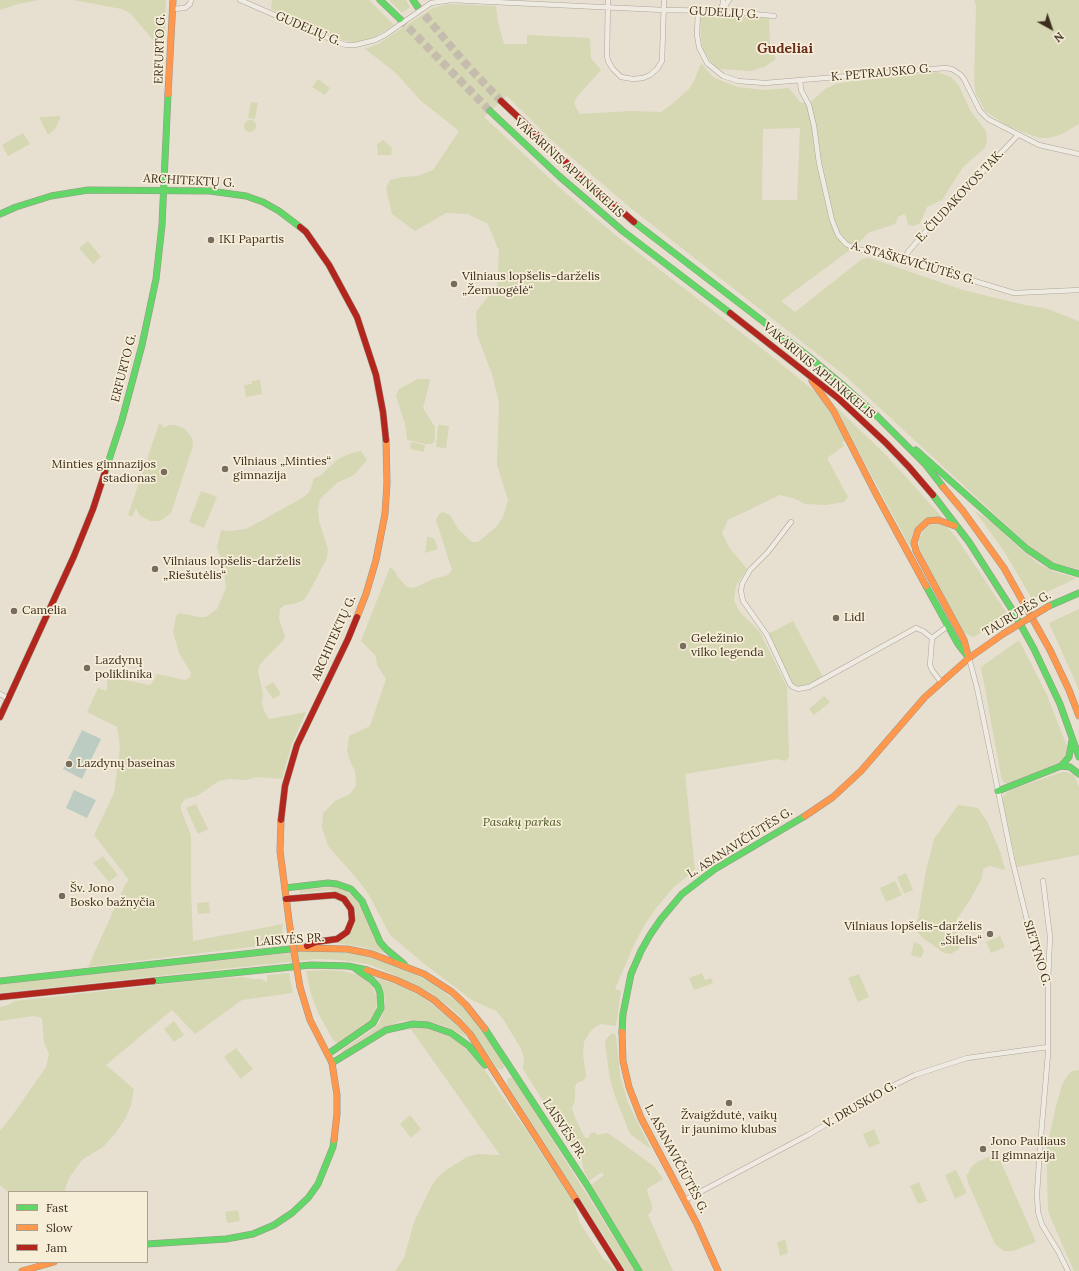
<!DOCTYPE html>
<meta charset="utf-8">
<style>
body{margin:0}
#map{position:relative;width:1079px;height:1271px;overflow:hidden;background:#e7e0d1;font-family:Lora,serif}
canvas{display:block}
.legend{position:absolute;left:8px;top:1191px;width:140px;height:72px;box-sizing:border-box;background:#f7eed8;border:1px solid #ada18e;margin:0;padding:5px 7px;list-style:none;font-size:12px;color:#3d2e20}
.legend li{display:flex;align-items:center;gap:8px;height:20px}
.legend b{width:20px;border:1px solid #ada18e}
.north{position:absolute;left:1031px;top:8px;width:40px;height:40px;-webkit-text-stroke:3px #f7eed8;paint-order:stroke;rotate:140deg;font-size:11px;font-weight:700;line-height:16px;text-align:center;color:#3d2e20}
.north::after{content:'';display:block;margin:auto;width:14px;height:18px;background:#3d2e20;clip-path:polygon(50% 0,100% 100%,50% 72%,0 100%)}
</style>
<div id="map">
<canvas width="1079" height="1271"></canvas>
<ul class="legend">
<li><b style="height:5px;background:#63d668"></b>Fast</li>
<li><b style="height:5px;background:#ff974d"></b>Slow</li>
<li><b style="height:5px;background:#b3261e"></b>Jam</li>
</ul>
<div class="north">N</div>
</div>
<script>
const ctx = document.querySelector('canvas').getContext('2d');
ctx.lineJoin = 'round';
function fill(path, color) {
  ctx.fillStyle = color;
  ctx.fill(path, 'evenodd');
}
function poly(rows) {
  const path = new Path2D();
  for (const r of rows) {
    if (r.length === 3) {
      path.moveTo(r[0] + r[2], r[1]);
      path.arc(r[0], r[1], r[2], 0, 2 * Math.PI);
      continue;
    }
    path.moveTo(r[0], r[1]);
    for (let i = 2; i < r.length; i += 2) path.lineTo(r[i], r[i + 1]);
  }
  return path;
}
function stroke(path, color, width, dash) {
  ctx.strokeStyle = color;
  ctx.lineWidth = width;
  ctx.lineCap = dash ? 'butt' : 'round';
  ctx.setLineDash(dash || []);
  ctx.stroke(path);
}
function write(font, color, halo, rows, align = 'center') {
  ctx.font = font + ' Lora,serif';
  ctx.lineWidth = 3.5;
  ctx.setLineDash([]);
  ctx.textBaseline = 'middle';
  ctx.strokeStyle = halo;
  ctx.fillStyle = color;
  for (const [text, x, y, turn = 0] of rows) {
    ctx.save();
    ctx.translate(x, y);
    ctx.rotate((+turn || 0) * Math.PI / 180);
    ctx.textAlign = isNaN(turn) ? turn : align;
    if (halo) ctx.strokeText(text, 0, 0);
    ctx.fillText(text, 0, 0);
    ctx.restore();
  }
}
const green = poly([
 [0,0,39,0,18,4,0,10],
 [73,0,166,0,164,43,157,43,154,41,131,14,122,9],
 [272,0,369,0,394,25,373,38,355,42,345,41,271,9],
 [389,0,406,0,410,7,402,13],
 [974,0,1079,0,1079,124,1060,135,1048,138,1039,138,1007,126,985,111,976,94,974,82,976,5],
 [447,4,496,6,498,22,504,44,527,44,527,35,590,38,591,58,601,70,576,98,574,104,580,114,631,111,661,112,672,104,689,89,694,81,701,63,713,77,737,87,765,90,789,88,801,103,812,101,825,89,838,83,938,72,951,77,959,86,970,110,986,131,987,140,985,148,963,167,942,200,927,207,920,223,914,226,908,225,906,216,904,214,898,217,895,224,868,233,858,244,781,301,795,312,862,259,870,258,963,290,1025,305,1045,308,1079,321,1079,569,1056,564,1046,559,1028,545,843,374,628,206,549,138,507,96,484,117,560,188,614,234,770,355,818,394,824,401,845,441,842,443,844,446,827,458,848,497,844,502,826,505,805,504,793,498,780,495,728,520,722,533,729,547,747,569,736,586,734,600,739,611,760,632,787,687,789,758,785,761,777,759,685,774,695,870,674,887,657,907,645,924,633,947,615,989,621,991,616,1026,601,1024,595,1027,589,1033,584,1042,583,1055,586,1076,584,1080,577,1083,575,1087,575,1100,572,1109,575,1118,585,1138,588,1138,591,1133,595,1132,597,1135,606,1133,611,1135,655,1167,663,1179,648,1188,647,1191,652,1205,652,1211,648,1215,673,1271,643,1271,591,1185,604,1175,602,1172,589,1181,584,1171,581,1157,564,1131,561,1130,523,1069,524,1057,520,1047,503,1019,496,1011,472,1000,423,963,390,935,369,895,358,880,328,846,322,828,323,813,335,801,350,794,356,786,355,771,350,761,347,751,349,736,370,726,386,679,377,665,376,656,361,641,390,567,395,571,398,577,407,587,414,588,433,579,448,575,452,570,436,520,439,514,443,512,450,515,458,529,472,542,478,542,496,527,503,517,508,500,497,465,499,403,492,374,477,335,476,312,497,285,499,251,488,224,468,214,446,213,415,231,392,214,386,188,390,180,402,177,417,176,433,170,459,131,420,100,396,73,365,49,378,44,431,9],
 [800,128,797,200,762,200,763,129],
 [703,15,769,18,770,46,776,59,764,67,751,71,719,69,711,62,703,50,701,38,700,17],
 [318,79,330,88,325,95,312,87],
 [251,102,258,103,255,119,248,118],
 [61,116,56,128,48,135,39,117],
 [250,126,6],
 [23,133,30,144,8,156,2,145],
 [383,140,392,148,391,155,378,155,377,144],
 [88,241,101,257,93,264,79,248],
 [418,379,429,379,430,381,423,408,435,427,435,440,432,444,426,444,407,440,405,424,396,396,399,389],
 [260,380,262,394,246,397,244,385,252,384,252,381],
 [837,408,885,454,942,517,917,526,912,535,911,545,910,547,836,409],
 [159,424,163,425,162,428,170,425,175,425,185,429,192,438,193,446,171,513,160,521,151,521,140,516,136,508,132,517,128,515],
 [438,425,449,426,446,448,436,447],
 [411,442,425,445,424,452,410,449],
 [361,451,367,460,354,475,337,483,320,499,318,509,319,521,328,549,327,558,313,585,304,600,294,604,285,605,280,609,279,619,285,636,284,640,264,660,259,666,258,671,263,694,262,704,264,711,269,719,306,712,291,746,282,779,257,777,246,780,229,779,219,781,197,796,185,799,181,805,181,810,191,835,191,888,193,941,283,924,282,930,284,943,88,967,125,885,129,880,94,835,114,793,120,747,117,727,87,712,98,688,107,691,107,680,110,677,149,685,152,683,157,674,185,680,190,677,191,673,179,653,173,632,176,616,180,613,199,617,206,617,217,609,226,588,224,571,217,547,221,530,231,531,246,529,304,497,310,491,314,478,320,476,338,459,352,453],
 [201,491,217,497,204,528,189,522],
 [975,511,992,522,1018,547,1039,564,1055,572,1077,578,1032,599,1005,553],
 [939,524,947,527,956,537,1008,615,976,636,972,637,963,632,919,548,919,539,923,530,930,525],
 [427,537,434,538,438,549,425,553],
 [1079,609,1079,690,1049,623],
 [793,621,823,677,801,687,793,684,768,634],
 [1019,640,1047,695,1068,749,1068,753,1060,762,1007,784,1003,782,1001,776,981,667],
 [273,682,281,694,273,699,265,687],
 [824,696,830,702,814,715,809,709],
 [1062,772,1066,772,1074,775,1079,787,1079,855,1017,867,1002,798,1007,792,1013,789],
 [196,804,208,829,198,834,186,808],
 [958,805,978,808,988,823,1001,854,1005,870,990,866,983,869,982,878,970,900,957,919,955,928,959,941,959,949,951,954,944,953,924,939,917,932,915,926,918,918,926,870,934,839],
 [103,856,118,875,109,882,93,863],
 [906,873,913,890,904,894,897,877],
 [895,881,902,895,886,902,880,888],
 [334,887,344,889,357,900,362,908,374,938,384,953,362,947,337,943,349,935,355,923,356,913,353,906,346,897,341,894,331,890,300,893,299,890],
 [209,902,210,913,198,914,197,903],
 [1000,936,1005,947,991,953,986,942],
 [914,942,921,945,924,951,921,958,911,955],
 [316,950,335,950,376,958,416,975,435,985,459,1003,471,1014,483,1030,503,1062,504,1067,502,1070,497,1068,471,1030,460,1016,447,1005,428,991,390,973,368,964,341,960,316,959,0,993,0,984],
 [324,970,342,971,356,974,364,977,370,982,377,997,376,1013,372,1020,339,1044,333,1040,318,1013,311,994,309,985,306,971],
 [289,973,293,993,242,1000,195,1034,172,1010,106,1065,134,1089,131,1105,125,1119,115,1134,103,1147,82,1160,69,1178,65,1189,66,1192,9,1192,9,1193,0,1185,0,1131,14,1113,46,1067,49,1054,44,1042,42,1018,33,1016,0,1021,0,1007,8,1005,15,1001,209,979,243,977,253,979,261,979,267,982,267,975],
 [702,973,705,980,711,978,713,983,694,990,689,978],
 [859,974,869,997,858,1002,848,978],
 [375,977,400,986,421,996,437,1008,449,1018,459,1027,468,1039,454,1030,435,1023,416,1020,401,1021,385,1028,370,1035,343,1053,341,1051,372,1030,379,1023,383,1013,385,1003,384,994,381,985],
 [174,1021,184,1035,174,1042,164,1029],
 [425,1027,446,1033,460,1042,474,1055,528,1133,574,1203,580,1223,604,1260,606,1260,616,1271,395,1271,404,1258,414,1222,431,1187,437,1178,446,1170,467,1157,477,1154,500,1155,410,1028],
 [612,1033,616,1035,620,1075,628,1103,651,1149,630,1134,616,1099,610,1079,605,1044,606,1039],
 [236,1048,253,1069,241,1079,224,1057],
 [1079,1070,1079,1271,1074,1271,1052,1221,1048,1211,1047,1180,1047,1146,1056,1106,1062,1085,1067,1076,1072,1071],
 [511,1077,514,1079,635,1271,626,1271,507,1084,507,1079],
 [410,1115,421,1129,411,1138,400,1124],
 [874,1129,880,1143,869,1148,863,1134],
 [997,1153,1036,1242,1013,1251,1004,1251,995,1244,969,1185,966,1175,968,1174,971,1167,977,1162],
 [956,1170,967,1193,955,1199,945,1175],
 [919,1182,927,1201,918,1204,910,1186],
 [238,1210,240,1221,227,1223,225,1212],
 [785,1239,788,1253,780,1256,777,1243]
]);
const water = poly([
 [82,730,101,739,82,779,63,769],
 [74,790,96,800,87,818,66,808]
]);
const highwayTunnel = poly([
 [417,6,465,63,501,101],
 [400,19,490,111]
]);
const street = poly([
 [240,0,337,42,346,45,355,45,375,40,385,35,431,3,451,0,664,10,722,11,774,16],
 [608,0,607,56,608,61,613,69,621,77,633,79,643,78,650,75,657,69,662,61,664,0],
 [722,6,725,6,729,0],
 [173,9,185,8,190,4,191,0],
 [698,11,697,35,699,47,707,63,723,76,738,81,765,83,945,68,952,69,961,75,964,79,980,111,988,119,1039,145,1079,154],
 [722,11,723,0],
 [800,80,801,90,809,105,814,126,819,163,832,220,838,235,846,244,856,249,885,254,1014,293,1079,290],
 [904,260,908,252,927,230,1018,135],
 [791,522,768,552,750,570,742,584,741,591,743,601,767,635,790,684,793,687,798,689,809,687,916,628,923,631,932,638],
 [969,658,977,688,1012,859,1035,953,1048,982,1048,1054,1040,1147,1037,1194,1038,1212,1042,1225,1058,1251,1068,1271],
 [941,682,932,670,930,665,932,638,948,626],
 [0,694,9,699],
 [1043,881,1050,937,1048,982],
 [685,1200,808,1135,890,1087,915,1075,967,1058,1048,1047]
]);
const fast = poly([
 [380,0,400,19],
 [413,0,417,6],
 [490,111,559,176,624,232,730,313],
 [0,214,16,207,51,196,88,190,210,191,246,196,263,202,279,211,300,227],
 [634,222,808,356,845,387,874,413,926,465,943,487],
 [916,450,1027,549,1052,566,1079,574],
 [105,472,122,420,142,345,156,279,162,225,168,94],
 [933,495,969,542,1013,611,1034,649,1060,704,1079,757],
 [926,586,958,644,969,658],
 [1049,606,1079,593],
 [1061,766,1070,767,1079,774],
 [998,791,1061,766,1069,757,1072,740],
 [285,888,328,883,337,884,351,889,362,901,380,942,386,949,404,964],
 [0,981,299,948],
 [153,981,311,965,348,966,367,970],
 [485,1029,587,1185,639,1271],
 [622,1032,623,1014,631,974,641,951,650,935,661,919,682,894,715,869,805,816],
 [328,1054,373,1023,381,1008,380,993,378,987,372,980,356,969],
 [332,1063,386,1030,413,1024,428,1025,451,1033,469,1046,485,1065],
 [147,1244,226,1239,253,1234,274,1225,292,1213,308,1198,318,1184,333,1147,334,1140]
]);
const slow = poly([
 [168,94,173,0],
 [812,381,833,410,876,494,926,586],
 [943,487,963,511,1004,568,1050,650,1069,690,1079,716],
 [955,526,938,520,928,521,918,530,914,543,916,551,964,640,968,655],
 [357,617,366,594,376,560,385,514,387,483,386,440],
 [805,816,833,797,861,771,925,697,969,658,1003,634],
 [281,820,280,851,290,928],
 [299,948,347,949,372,954,424,974,452,992,466,1005,485,1029],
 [367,970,396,980,418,990,434,1000,459,1022,470,1034,577,1201],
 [300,987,310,1020,332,1063,337,1095,337,1114,334,1140],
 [622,1032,623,1061,629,1087,641,1118,697,1224,718,1271],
 [22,1271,54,1262]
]);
const jam = poly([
 [501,101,570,166,634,222],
 [300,227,306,232,329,265,357,317,376,375,383,412,386,440],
 [730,313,838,398,886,443,909,467,933,495],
 [0,717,74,556,93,509,105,472],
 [281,820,285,786,297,745,348,639,357,617],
 [286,899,335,895,344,899,351,909,352,920,347,932,337,939,316,942,307,946],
 [0,997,153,981],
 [577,1201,621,1271]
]);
const slowBridge = poly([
 [1003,634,1049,606],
 [290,928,300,987]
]);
const markers = [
 [211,240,4,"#786c5e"],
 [454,284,4,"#786c5e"],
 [225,469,4,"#786c5e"],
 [164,472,4,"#786c5e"],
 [155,569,4,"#786c5e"],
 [14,611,4,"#786c5e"],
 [836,618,4,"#786c5e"],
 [683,646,4,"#786c5e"],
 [87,668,4,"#786c5e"],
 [69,764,4,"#786c5e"],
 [62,896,4,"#786c5e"],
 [990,934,4,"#786c5e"],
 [729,1103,4,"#786c5e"],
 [983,1149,4,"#786c5e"]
];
const streetNames = [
 ["GUDELIŲ G.",724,13,3],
 ["GUDELIŲ G.",308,29,23],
 ["ERFURTO G.",160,49,-88],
 ["K. PETRAUSKO G.",881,73,-5],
 ["VAKARINIS APLINKKELIS",569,168,42],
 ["ARCHITEKTŲ G.",189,181,3],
 ["E. ČIUDAKOVOS TAK.",960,196,-47],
 ["A. STAŠKEVIČIŪTĖS G.",913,263,16],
 ["ERFURTO G.",124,368,-76],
 ["VAKARINIS APLINKKELIS",819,371,40],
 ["TAURUPĖS G.",1017,614,-31],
 ["ARCHITEKTŲ G.",334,638,-66],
 ["L. ASANAVIČIŪTĖS G.",740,843,-32],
 ["LAISVĖS PR.",290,940,-4],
 ["SIETYNO G.",1037,953,73],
 ["V. DRUSKIO G.",860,1105,-30],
 ["LAISVĖS PR.",564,1129,57],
 ["L. ASANAVIČIŪTĖS G.",676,1159,62]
];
const poiNames = [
 ["IKI Papartis",219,240],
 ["Vilniaus lopšelis-darželis",462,277],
 ["„Žemuogėlė“",462,291],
 ["Vilniaus „Minties“",233,462],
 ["gimnazija",233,476],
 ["Minties gimnazijos",156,465,"right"],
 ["stadionas",156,479,"right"],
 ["Vilniaus lopšelis-darželis",163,562],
 ["„Riešutėlis“",163,576],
 ["Camelia",22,611],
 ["Lidl",844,618],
 ["Geležinio",691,639],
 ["vilko legenda",691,653],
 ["Lazdynų",95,661],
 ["poliklinika",95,675],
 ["Lazdynų baseinas",77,764],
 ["Šv. Jono",70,889],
 ["Bosko bažnyčia",70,903],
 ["Vilniaus lopšelis-darželis",982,927,"right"],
 ["„Šilelis“",982,941,"right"],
 ["Žvaigždutė, vaikų",729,1116,"center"],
 ["ir jaunimo klubas",729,1130,"center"],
 ["Jono Pauliaus",991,1142],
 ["II gimnazija",991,1156]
];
const parkNames = [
 ["Pasakų parkas",522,823]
];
const quarterNames = [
 ["Gudeliai",785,49]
];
fill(green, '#d6d7b3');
fill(water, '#bcccc2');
stroke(highwayTunnel, '#c5bcae', 8, [8, 4]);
stroke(street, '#ada599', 5.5);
stroke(fast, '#9c958a', 7);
stroke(slow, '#9c958a', 7);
stroke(jam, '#9c958a', 7);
stroke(street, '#efebe3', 4.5);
stroke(fast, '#63d668', 6);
stroke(slow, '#ff974d', 6);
stroke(jam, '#b3261e', 6);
stroke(slowBridge, '#9c958a', 7, []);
stroke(slowBridge, '#ff974d', 6);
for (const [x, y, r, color] of markers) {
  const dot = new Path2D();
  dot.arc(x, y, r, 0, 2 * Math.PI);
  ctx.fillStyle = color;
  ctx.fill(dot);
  stroke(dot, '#f7eed8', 1.5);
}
write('12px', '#3d2e20', '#f7eed8', streetNames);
write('12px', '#3d2e20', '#f7eed8', poiNames, 'left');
write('italic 12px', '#4d5a26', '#f7eed8', parkNames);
write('bold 14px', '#6b2e1e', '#f7eed8', quarterNames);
</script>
